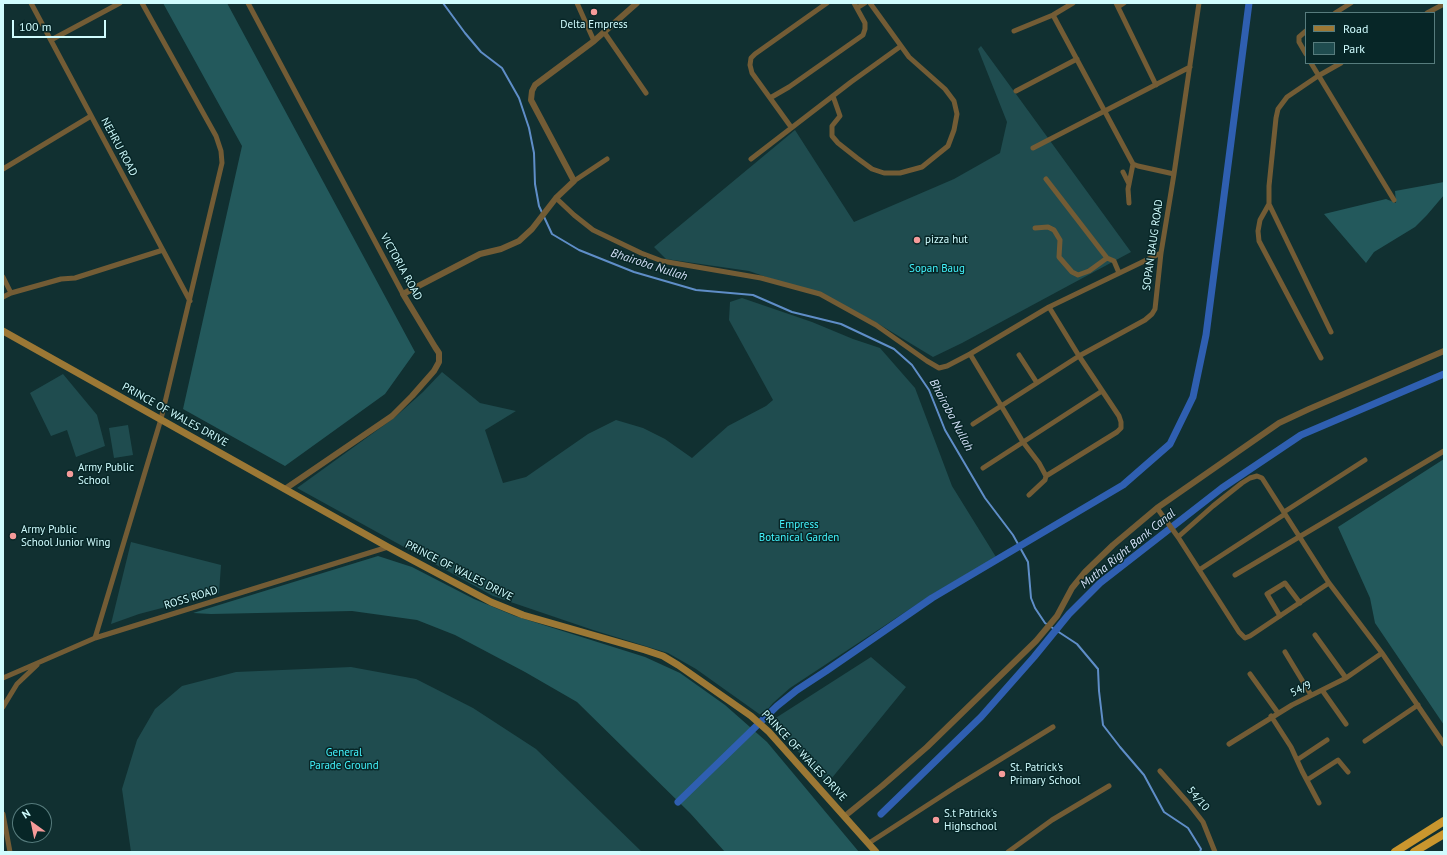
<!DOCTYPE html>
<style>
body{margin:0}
#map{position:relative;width:1447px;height:855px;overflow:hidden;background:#113031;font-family:"PT Sans",sans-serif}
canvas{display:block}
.frame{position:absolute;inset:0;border:4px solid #d0fcfe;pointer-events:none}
.legend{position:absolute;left:1305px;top:12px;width:130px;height:52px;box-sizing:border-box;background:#072627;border:1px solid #577c7d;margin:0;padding:5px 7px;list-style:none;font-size:12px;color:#d0fcfe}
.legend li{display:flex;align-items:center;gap:8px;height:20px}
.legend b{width:20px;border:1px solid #577c7d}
.north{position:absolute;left:12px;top:803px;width:40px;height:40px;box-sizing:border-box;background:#072627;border:1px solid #577c7d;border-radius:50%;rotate:327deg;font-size:11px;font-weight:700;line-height:16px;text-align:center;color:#d0fcfe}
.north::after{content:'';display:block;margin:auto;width:14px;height:18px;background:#f59b9a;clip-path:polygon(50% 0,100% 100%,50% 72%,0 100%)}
.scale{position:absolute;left:12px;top:20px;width:94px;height:18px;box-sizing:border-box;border:2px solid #d0fcfe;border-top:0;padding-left:5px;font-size:12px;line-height:14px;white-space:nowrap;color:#d0fcfe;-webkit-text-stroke:3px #072627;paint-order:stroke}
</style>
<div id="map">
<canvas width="1447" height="855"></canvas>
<div class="frame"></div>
<ul class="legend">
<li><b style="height:5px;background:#9c7835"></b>Road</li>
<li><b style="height:11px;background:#1f4c4f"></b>Park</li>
</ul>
<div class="north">N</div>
<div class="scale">100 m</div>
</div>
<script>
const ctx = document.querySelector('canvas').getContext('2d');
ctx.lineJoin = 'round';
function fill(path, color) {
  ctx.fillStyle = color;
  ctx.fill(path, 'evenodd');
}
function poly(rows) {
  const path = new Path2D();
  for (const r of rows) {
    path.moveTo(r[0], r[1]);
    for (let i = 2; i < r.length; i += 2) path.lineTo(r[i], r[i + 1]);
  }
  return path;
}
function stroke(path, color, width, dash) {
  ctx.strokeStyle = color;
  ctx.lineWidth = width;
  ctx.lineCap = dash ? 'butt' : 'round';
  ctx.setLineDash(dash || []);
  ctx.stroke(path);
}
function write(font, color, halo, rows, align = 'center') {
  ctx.font = font + ' "PT Sans",sans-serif';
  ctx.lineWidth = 3;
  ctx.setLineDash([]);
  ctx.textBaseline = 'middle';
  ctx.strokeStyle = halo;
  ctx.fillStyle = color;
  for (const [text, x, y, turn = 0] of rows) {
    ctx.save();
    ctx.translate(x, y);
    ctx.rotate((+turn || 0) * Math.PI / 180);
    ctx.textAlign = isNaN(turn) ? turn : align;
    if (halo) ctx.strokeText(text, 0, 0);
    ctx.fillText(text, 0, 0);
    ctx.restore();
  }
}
const green = poly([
 [981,46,1131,252,962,343,933,357,872,320,817,292,775,280,749,271,666,259,654,247,795,130,854,222,954,179,1000,153,1007,122,978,49],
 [742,298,812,322,853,339,880,348,915,388,952,486,996,557,931,595,790,688,773,703,762,716,696,669,668,653,593,630,493,596,297,488,394,418,423,392,442,372,480,403,516,411,485,430,503,483,526,477,588,434,616,420,643,428,665,439,692,458,728,426,766,406,773,400,729,320,730,302],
 [63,374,97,415,105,446,76,457,67,430,51,436,30,393],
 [128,425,133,455,114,458,109,428],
 [131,542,221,565,219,593,139,614,111,624],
 [871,657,906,687,827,784,771,721],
 [351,667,416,679,473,708,536,749,642,852,131,852,122,789,137,740,155,709,182,686,236,672]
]);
const forest = poly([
 [163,3,227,3,415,352,385,394,285,466,183,409,242,146],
 [1444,182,1444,195,1427,215,1415,227,1374,252,1366,263,1324,214,1386,199,1396,203,1395,191],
 [1444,459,1444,725,1375,623,1370,598,1338,527],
 [378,556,412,567,474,599,515,616,645,657,680,673,725,705,767,742,859,852,725,852,690,813,577,702,525,672,455,635,417,620,352,611,211,614,193,613]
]);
const stream = poly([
 [443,3,465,33,481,52,502,68,519,98,529,128,534,153,535,184,539,206,552,234,579,250,634,272,696,290,753,295,792,312,841,324,894,349,912,365,929,390,945,430,985,498,1013,535,1028,562,1031,598,1035,608,1045,623,1077,644,1098,669,1099,691,1103,725,1120,747,1144,775,1164,812,1188,828,1201,849,1200,852]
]);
const canal = poly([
 [678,802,777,706,797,690,826,671,932,598,1123,485,1170,444,1193,397,1206,335,1249,3],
 [881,814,981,717,1034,657,1069,614,1100,583,1222,488,1301,435,1444,374]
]);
const minor = poly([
 [31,3,190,301],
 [248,3,403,294],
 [577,3,594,41],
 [1116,3,1156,85],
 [1118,7,1124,3],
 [857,8,865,3],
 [1335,13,1351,3],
 [1427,13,1444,4],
 [1053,15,1133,164,1138,166,1174,174],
 [1014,31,1053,15,1073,3],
 [1306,31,1299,37,1299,42,1306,54],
 [604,32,646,93],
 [51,40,120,3],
 [1311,63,1394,200],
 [1016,91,1077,59],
 [833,96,840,116,832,126,832,136,838,143,857,158,872,169,884,173,900,173,922,167,948,146,954,130,957,114,954,101,945,89,909,57,870,3],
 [770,98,789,87,863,35,865,29,865,23,854,3],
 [791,127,752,73,750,65,751,58,755,54,827,3],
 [1033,148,1190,67],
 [751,159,851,82,901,46],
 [3,169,91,116],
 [1123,172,1129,184],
 [1046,179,1107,258,1114,261,1119,273],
 [574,181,607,159],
 [556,198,574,215,593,230,641,253,662,261,761,278,820,294,876,325,927,361,939,368,947,366,970,354,1049,307,1161,253],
 [1129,203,1128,189,1133,164],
 [1269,204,1260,220,1258,231,1259,241,1321,358],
 [1035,228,1048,227,1054,230,1060,240,1059,257,1072,272,1078,275,1089,271,1107,258],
 [3,277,11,293],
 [3,297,11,293,61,279,75,278,163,250],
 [1331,332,1269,204,1269,186,1276,118,1278,109,1287,97,1318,76,1341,63],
 [970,354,1023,442,1039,463,1046,476,1045,480,1029,495],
 [1019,355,1037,383],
 [973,424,1079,356,1145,320,1152,314,1155,309,1161,253,1174,174,1199,3],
 [983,468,1102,391],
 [1046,476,1117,432,1121,428,1121,422,1119,416,1079,356,1049,307],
 [1157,508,1178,537,1239,632,1245,638,1250,636,1329,583],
 [1284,512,1365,460],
 [1178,537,1213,506,1242,483,1250,478,1257,476,1262,478,1329,583,1382,653,1444,744],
 [1199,570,1285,514],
 [1235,575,1444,451],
 [1280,616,1267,594,1285,583,1300,603],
 [1315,635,1346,678],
 [95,638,161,419,222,163,221,151,216,136,142,3],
 [1285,652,1311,695],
 [1250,674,1278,713],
 [3,678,95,638,388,547],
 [1322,690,1346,724],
 [3,707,17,684,37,665],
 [1271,716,1291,747,1302,771,1319,803],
 [1365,741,1418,705],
 [1229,744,1292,705,1346,678,1382,653],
 [1297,760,1327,740],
 [1160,771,1189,804,1203,822,1215,852],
 [1307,780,1338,760,1348,772],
 [3,814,10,852],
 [869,843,957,786,1053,727],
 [1008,852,1052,820,1109,786]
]);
const tertiary = poly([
 [285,489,392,416,412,396,434,371,439,362,439,353,435,347,403,294,480,254,501,249,519,241,532,229,556,198,574,181,531,100,532,91,535,85,594,41,637,3],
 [845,816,882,786,927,747,1036,641,1057,616,1072,588,1085,572,1113,545,1157,508,1279,423,1309,409,1444,351]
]);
const secondary = poly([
 [3,331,388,547,491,602,523,615,645,650,663,656,678,665,751,716,769,732,876,852]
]);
const trunk = poly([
 [1395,852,1444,821],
 [1414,852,1444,834]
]);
const markers = [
 [594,12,4,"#f59b9a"],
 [917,240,4,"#f59b9a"],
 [70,474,4,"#f59b9a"],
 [13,536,4,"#f59b9a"],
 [1002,774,4,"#f59b9a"],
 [936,820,4,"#f59b9a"]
];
const poiNames = [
 ["Delta Empress",594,25,"center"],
 ["pizza hut",925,240],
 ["Army Public",78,468],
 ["School",78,481],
 ["Army Public",21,530],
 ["School Junior Wing",21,543],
 ["St. Patrick's",1010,768],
 ["Primary School",1010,781],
 ["S.t Patrick's",944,814],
 ["Highschool",944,827]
];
const streetNames = [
 ["NEHRU ROAD",119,147,62],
 ["SOPAN BAUG ROAD",1153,245,-82],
 ["VICTORIA ROAD",401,267,61],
 ["PRINCE OF WALES DRIVE",175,415,29],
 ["PRINCE OF WALES DRIVE",459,571,27],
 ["ROSS ROAD",191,598,-17],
 ["54/9",1301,689,-26],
 ["PRINCE OF WALES DRIVE",804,756,47],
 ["54/10",1198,799,50]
];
const parkNames = [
 ["Sopan Baug",937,269],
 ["Empress",799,525],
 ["Botanical Garden",799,538],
 ["General",344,753],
 ["Parade Ground",344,766]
];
const waterNames = [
 ["Bhairoba Nullah",649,265,18],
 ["Bhairoba Nullah",951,415,62],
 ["Mutha Right Bank Canal",1128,549,-39]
];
fill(green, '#1f4c4f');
fill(forest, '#23595c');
stroke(stream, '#5f8ec8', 2);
stroke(canal, '#2f5fb1', 7);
stroke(minor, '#735c35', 5);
stroke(tertiary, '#735c35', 6);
stroke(secondary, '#9c7835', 7);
stroke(trunk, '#ca962e', 8);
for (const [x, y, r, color] of markers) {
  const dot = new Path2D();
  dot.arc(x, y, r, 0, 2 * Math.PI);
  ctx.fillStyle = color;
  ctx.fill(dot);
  stroke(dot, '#072627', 1.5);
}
write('11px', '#d0fcfe', '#072627', poiNames, 'left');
write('11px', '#d0fcfe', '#072627', streetNames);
write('11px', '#43f2fb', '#072627', parkNames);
write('italic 12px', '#d3e0f7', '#072627', waterNames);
</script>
